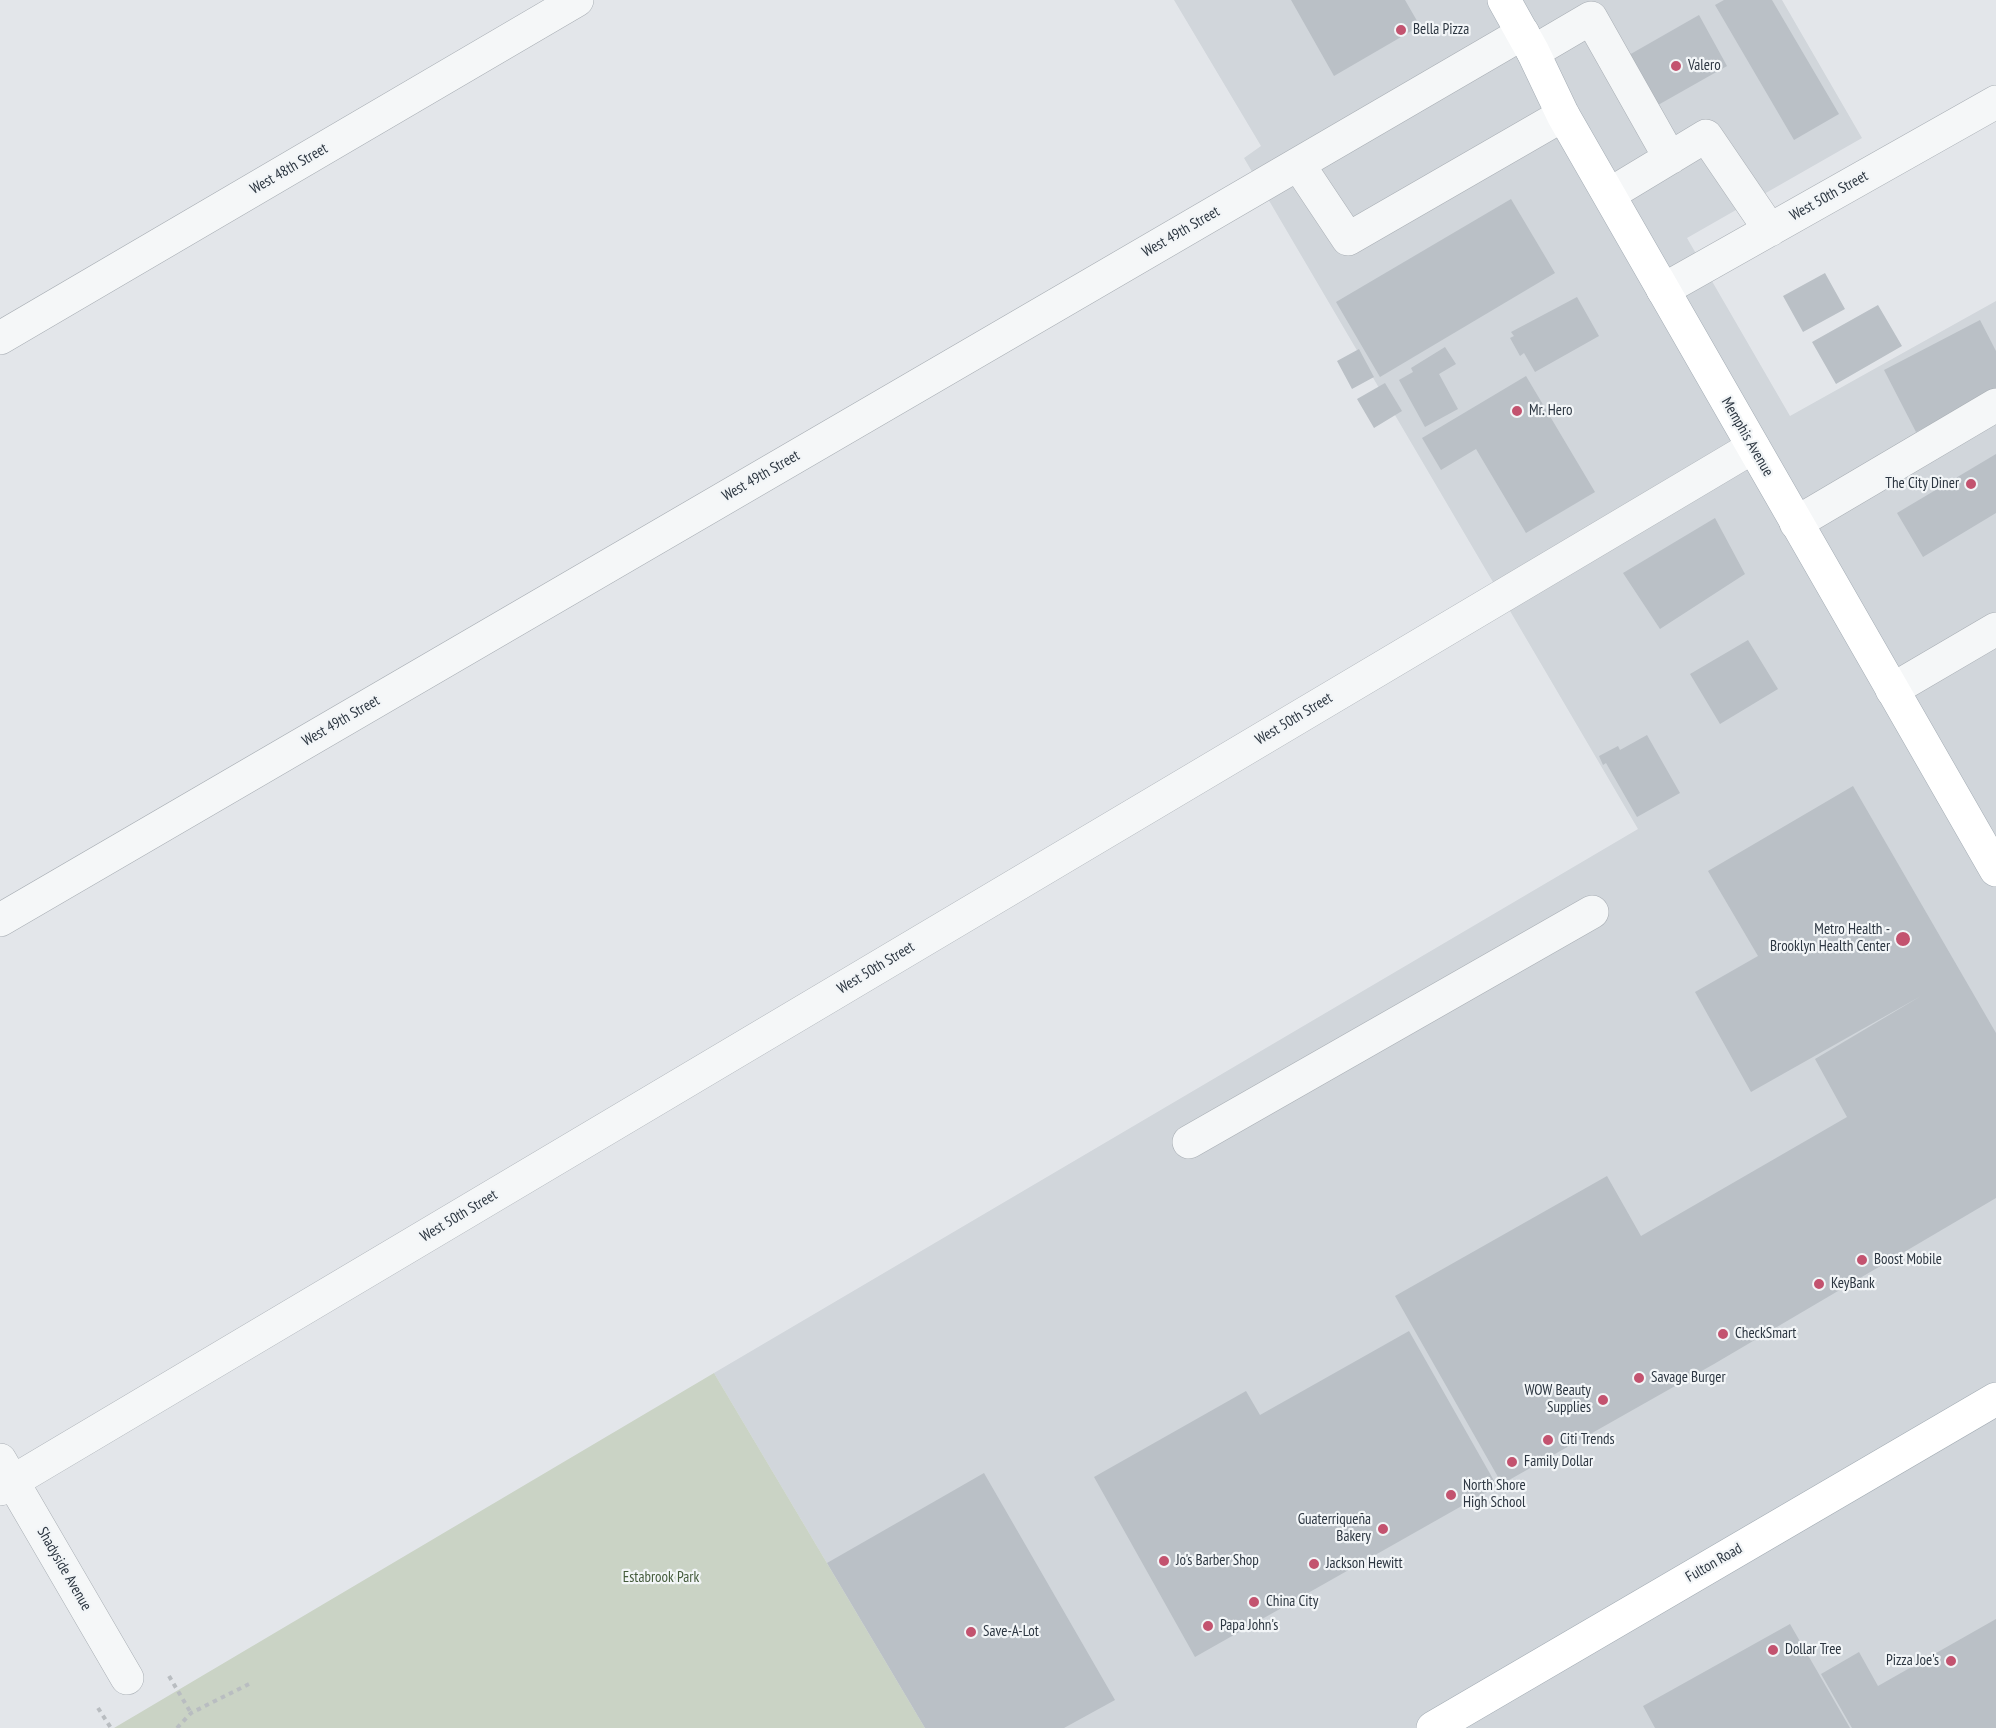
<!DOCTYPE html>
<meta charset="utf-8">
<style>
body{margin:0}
canvas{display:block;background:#e3e6ea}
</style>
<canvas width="1996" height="1728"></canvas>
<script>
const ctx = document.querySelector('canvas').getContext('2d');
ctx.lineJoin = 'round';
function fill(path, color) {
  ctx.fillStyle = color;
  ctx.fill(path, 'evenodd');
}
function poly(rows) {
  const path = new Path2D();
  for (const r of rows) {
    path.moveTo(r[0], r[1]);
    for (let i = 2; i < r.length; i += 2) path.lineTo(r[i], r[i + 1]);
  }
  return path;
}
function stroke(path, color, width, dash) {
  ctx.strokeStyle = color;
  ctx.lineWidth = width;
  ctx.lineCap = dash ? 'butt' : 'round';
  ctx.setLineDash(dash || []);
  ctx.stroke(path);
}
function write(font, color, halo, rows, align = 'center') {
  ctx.font = font + ' "PT Sans Narrow",sans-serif';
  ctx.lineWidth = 4.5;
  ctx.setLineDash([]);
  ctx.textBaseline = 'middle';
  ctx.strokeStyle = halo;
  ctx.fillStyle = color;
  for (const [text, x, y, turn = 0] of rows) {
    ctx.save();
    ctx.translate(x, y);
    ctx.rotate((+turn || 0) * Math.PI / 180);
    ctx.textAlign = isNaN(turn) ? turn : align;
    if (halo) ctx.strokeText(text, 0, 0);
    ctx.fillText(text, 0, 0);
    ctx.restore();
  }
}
const built = poly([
 [1174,0,1782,0,1862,138,1687,238,1790,416,1996,301,1996,1728,925,1728,714,1373,1638,829,1244,158,1261,146]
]);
const green = poly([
 [714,1373,925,1728,114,1728]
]);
const building = poly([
 [1291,0,1405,0,1420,26,1334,76],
 [1724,0,1772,0,1839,114,1794,140,1715,5],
 [1699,15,1727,66,1651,109,1622,59],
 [1511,199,1555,273,1380,377,1336,302],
 [1825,273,1845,309,1803,332,1783,296],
 [1577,297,1599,336,1535,372,1524,353,1520,356,1510,338,1514,336,1511,332],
 [1878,305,1902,346,1836,384,1812,342],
 [1980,320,1996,351,1996,390,1916,432,1884,370],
 [1445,347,1456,364,1439,374,1458,409,1425,427,1399,380,1413,372,1411,368],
 [1359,349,1374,377,1352,389,1337,361],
 [1526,376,1595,492,1526,533,1476,449,1441,470,1422,438],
 [1385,383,1402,411,1374,428,1357,399],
 [1996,454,1996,513,1923,557,1897,513],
 [1715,518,1745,574,1660,629,1623,573],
 [1748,640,1778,689,1720,724,1690,674],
 [1647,735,1680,793,1637,817,1606,763,1603,765,1599,756,1618,746,1620,750],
 [1853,786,1996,1033,1996,1198,1714,1364,1502,1484,1395,1296,1607,1176,1641,1236,1847,1117,1815,1059,1921,996,1751,1092,1695,992,1758,956,1708,871],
 [1409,1331,1497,1486,1195,1657,1094,1477,1246,1391,1260,1415],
 [984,1473,1115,1700,1064,1728,925,1728,827,1563],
 [1996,1619,1996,1728,1852,1728,1821,1674,1859,1652,1878,1686],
 [1790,1624,1850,1728,1655,1728,1643,1706]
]);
const path = poly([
 [169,1676,191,1713],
 [98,1708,111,1728],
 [177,1728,191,1713,249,1684]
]);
const minor = poly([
 [1533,52,1591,18,1670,158],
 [1298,164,1348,239,1563,115],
 [1610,194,1706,136,1770,230],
 [1663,290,1996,102],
 [0,338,577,0],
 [1796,523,1996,405],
 [1892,690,1996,629],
 [0,920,1523,33],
 [1189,1142,1592,912],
 [0,1460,127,1678],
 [0,1489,1753,447]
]);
const major = poly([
 [1504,0,1533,52,1563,115,1996,870],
 [1433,1728,1996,1399]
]);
const markers = [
 [1401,30,6,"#c3536f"],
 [1676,66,6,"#c3536f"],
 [1517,411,6,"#c3536f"],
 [1971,484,6,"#c3536f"],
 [1903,939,8,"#c3536f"],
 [1862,1260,6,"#c3536f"],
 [1819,1284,6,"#c3536f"],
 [1723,1334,6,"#c3536f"],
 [1639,1378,6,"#c3536f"],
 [1603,1400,6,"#c3536f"],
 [1548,1440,6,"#c3536f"],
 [1512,1462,6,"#c3536f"],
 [1451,1495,6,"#c3536f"],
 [1383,1529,6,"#c3536f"],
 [1164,1561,6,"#c3536f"],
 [1314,1564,6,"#c3536f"],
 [1254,1602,6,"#c3536f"],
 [1208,1626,6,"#c3536f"],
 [971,1632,6,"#c3536f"],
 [1773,1650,6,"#c3536f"],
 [1951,1661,6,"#c3536f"]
];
const poiNames = [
 ["Bella Pizza",1413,30],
 ["Valero",1688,66],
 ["Mr. Hero",1529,411],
 ["The City Diner",1959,484,"right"],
 ["Metro Health -",1890,930,"right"],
 ["Brooklyn Health Center",1890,947,"right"],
 ["Boost Mobile",1874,1260],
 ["KeyBank",1831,1284],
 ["CheckSmart",1735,1334],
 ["Savage Burger",1651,1378],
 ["WOW Beauty",1591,1391,"right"],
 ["Supplies",1591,1408,"right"],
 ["Citi Trends",1560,1440],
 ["Family Dollar",1524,1462],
 ["North Shore",1463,1486],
 ["High School",1463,1503],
 ["Guaterriqueña",1371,1520,"right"],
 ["Bakery",1371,1537,"right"],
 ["Jo's Barber Shop",1176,1561],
 ["Jackson Hewitt",1326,1564],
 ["China City",1266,1602],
 ["Papa John's",1220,1626],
 ["Save-A-Lot",983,1632],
 ["Dollar Tree",1785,1650],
 ["Pizza Joe's",1939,1661,"right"]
];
const streetNames = [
 ["West 48th Street",289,169,-30],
 ["West 50th Street",1829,196,-29],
 ["West 49th Street",1181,232,-30],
 ["Memphis Avenue",1747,437,60],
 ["West 49th Street",761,476,-30],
 ["West 50th Street",1294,719,-31],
 ["West 49th Street",341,721,-30],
 ["West 50th Street",876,968,-31],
 ["West 50th Street",459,1216,-31],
 ["Fulton Road",1714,1563,-30],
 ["Shadyside Avenue",64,1569,60]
];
const parkNames = [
 ["Estabrook Park",661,1578]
];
fill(built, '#d1d6db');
fill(green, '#cad3c5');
fill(building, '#bac0c6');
stroke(minor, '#a8aeb4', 34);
stroke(major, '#a3acb4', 34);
stroke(path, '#b9bdc1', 4, [4.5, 4.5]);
stroke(minor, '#f5f7f8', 33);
stroke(major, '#fff', 33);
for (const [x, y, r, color] of markers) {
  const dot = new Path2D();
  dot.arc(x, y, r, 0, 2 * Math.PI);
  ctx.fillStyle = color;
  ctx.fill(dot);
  stroke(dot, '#f2f5f7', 2);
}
write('15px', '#2c3641', '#f2f5f7', poiNames, 'left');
write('15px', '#2c3641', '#f2f5f7', streetNames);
write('15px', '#445b3b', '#f2f5f7', parkNames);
</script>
